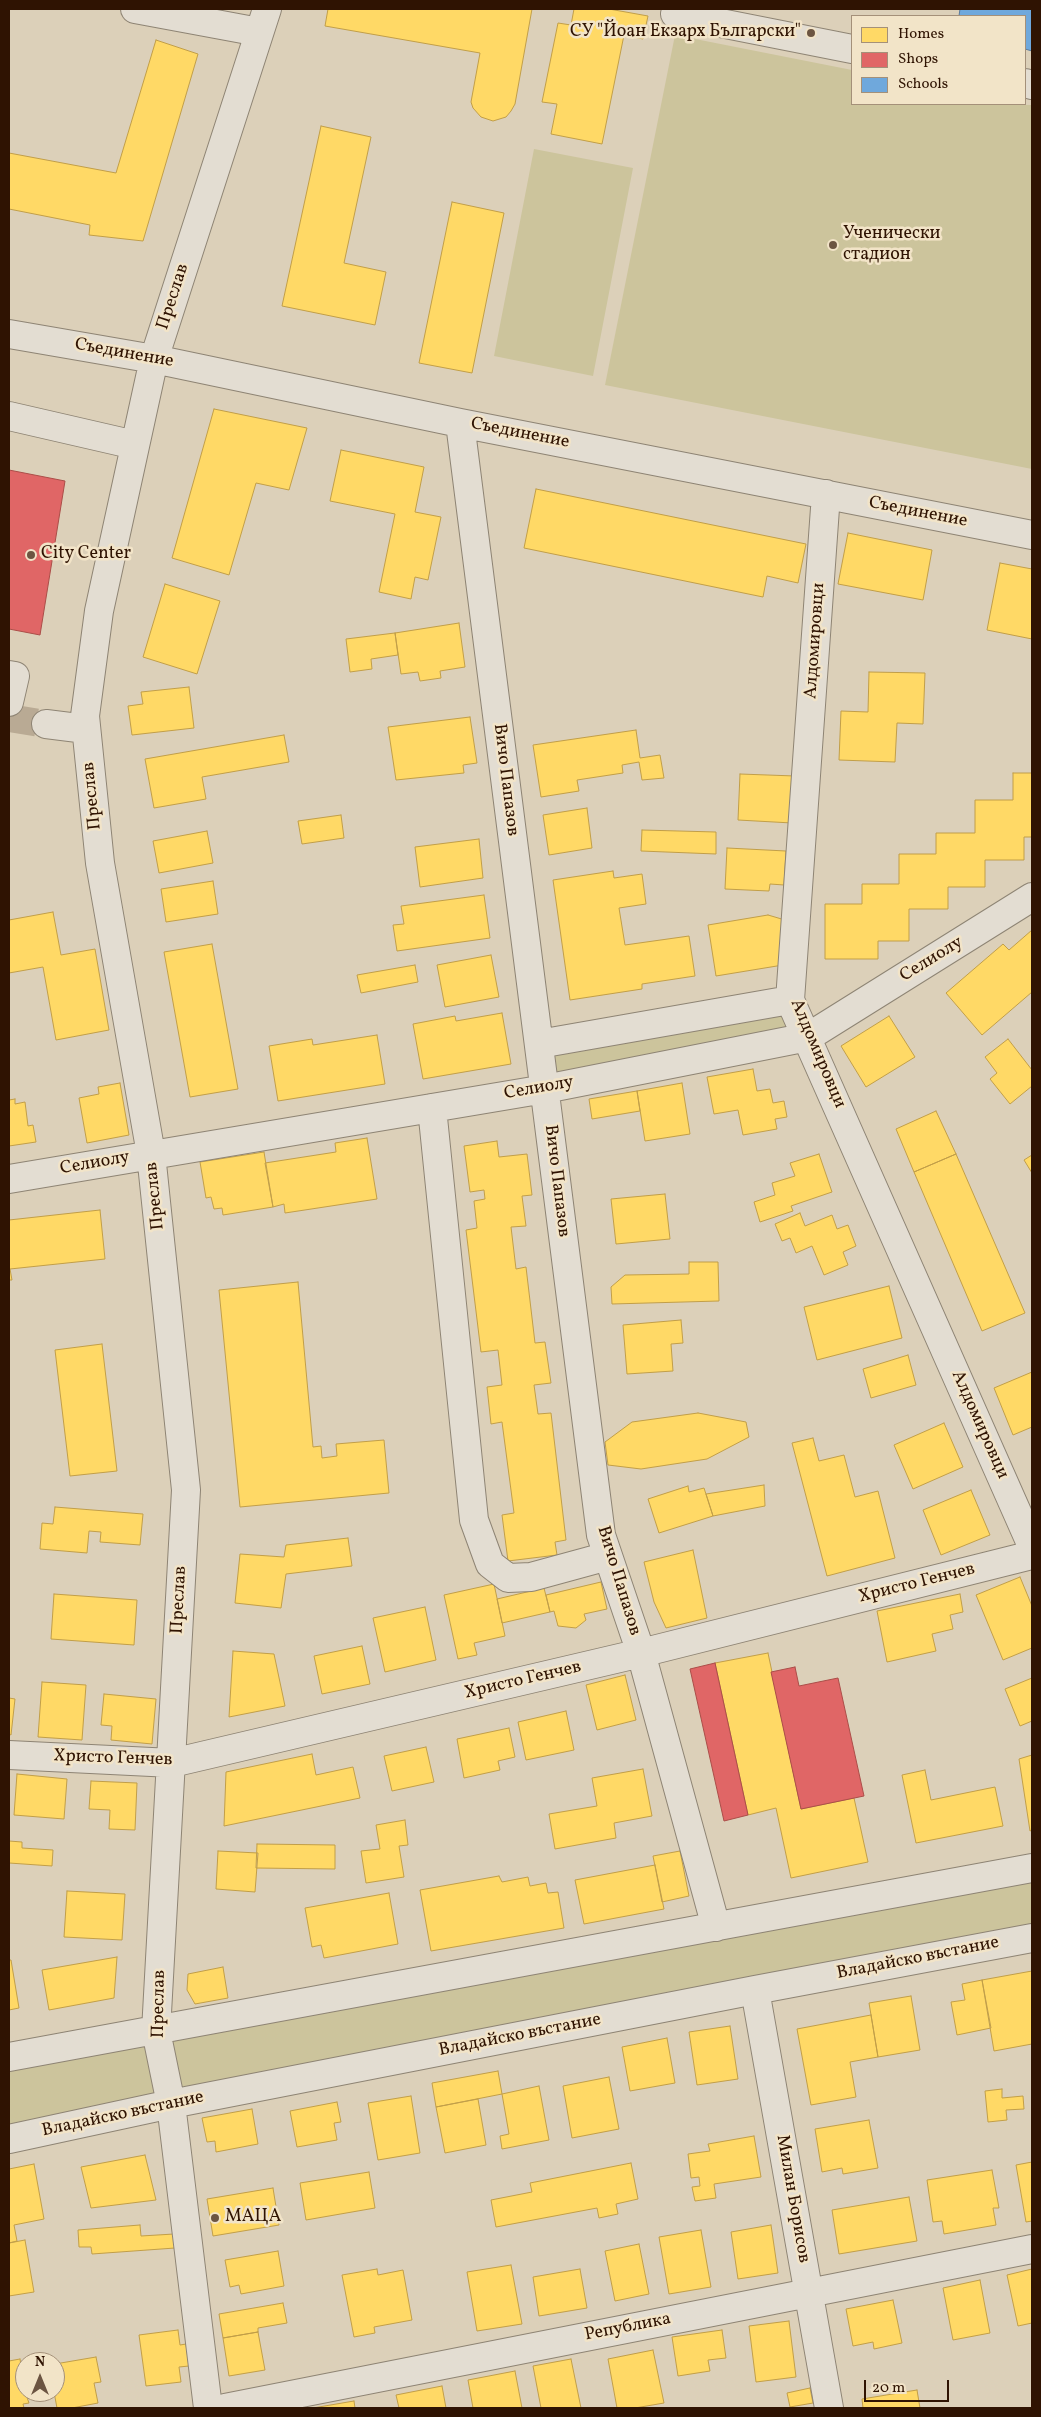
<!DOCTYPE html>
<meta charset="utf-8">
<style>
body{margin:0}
#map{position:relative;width:1041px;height:2417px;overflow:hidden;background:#dcd0b9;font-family:Vollkorn,serif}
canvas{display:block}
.frame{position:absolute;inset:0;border:10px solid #2f1302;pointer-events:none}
.legend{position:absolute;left:851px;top:15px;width:175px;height:90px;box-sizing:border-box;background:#f2e4c8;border:1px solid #a49079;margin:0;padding:6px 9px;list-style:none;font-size:15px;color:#2f1302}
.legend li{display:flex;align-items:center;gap:10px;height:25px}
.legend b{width:25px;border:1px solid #a49079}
.north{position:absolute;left:15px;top:2352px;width:50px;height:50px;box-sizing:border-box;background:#f2e4c8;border:1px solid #a49079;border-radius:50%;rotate:0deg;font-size:14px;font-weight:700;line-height:20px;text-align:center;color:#2f1302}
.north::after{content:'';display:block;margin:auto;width:18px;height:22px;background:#6c5542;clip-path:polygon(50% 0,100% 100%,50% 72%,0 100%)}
.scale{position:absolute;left:864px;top:2380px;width:85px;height:22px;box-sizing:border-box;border:2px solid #2f1302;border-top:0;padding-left:6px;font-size:15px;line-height:18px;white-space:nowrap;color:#2f1302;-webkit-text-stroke:4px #f2e4c8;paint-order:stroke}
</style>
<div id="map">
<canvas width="1041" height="2417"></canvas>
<div class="frame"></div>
<ul class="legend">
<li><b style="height:14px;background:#ffd966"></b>Homes</li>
<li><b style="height:14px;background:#e06666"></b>Shops</li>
<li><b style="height:14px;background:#6fa8dc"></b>Schools</li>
</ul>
<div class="north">N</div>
<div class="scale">20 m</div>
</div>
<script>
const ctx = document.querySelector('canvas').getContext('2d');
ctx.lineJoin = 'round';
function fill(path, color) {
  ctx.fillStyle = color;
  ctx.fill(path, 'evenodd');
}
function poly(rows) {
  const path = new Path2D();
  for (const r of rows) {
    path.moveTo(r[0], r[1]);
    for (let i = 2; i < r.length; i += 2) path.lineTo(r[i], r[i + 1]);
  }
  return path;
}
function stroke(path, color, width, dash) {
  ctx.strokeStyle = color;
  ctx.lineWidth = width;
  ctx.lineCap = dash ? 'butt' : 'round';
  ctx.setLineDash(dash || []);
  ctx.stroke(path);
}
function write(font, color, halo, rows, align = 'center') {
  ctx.font = font + ' Vollkorn,serif';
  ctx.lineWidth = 5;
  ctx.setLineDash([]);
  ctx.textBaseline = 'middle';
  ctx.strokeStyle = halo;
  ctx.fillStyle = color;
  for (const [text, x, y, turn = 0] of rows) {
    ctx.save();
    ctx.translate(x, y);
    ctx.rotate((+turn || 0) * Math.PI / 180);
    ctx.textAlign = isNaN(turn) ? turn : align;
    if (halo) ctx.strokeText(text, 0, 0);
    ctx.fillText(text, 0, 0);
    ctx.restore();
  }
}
const green = poly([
 [675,35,852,70,852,104,1032,105,1032,469,605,385],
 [534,149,633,168,593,376,494,356],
 [790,1000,808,1037,545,1089,540,1044],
 [1032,1868,1032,1938,9,2139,9,2057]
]);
const homes = poly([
 [328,9,532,9,515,104,511,111,506,117,493,121,481,117,473,108,471,102,480,53,325,26,328,9],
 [574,9,609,9,648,16,643,39,624,35,602,144,551,134,557,104,542,102,558,23,571,25,574,9],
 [156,40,198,54,143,241,89,235,90,225,9,209,9,153,116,173,156,40],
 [321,126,371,137,344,263,386,272,375,325,282,306,321,126],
 [452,202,504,213,472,373,419,363,452,202],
 [214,409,307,428,289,490,256,483,229,575,172,558,214,409],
 [341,450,424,467,415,512,441,517,428,580,415,577,411,599,379,592,395,514,330,501,341,450],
 [536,489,806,544,798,583,767,576,763,597,524,548,536,489],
 [848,533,932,550,923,600,838,584,848,533],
 [1000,563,1032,569,1032,639,987,630,1000,563],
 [165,584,220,601,197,674,143,657,165,584],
 [459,623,465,667,440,671,441,678,420,681,418,672,401,674,395,633,459,623],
 [395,633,398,655,371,659,372,669,350,672,346,639,395,633],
 [869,672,925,673,923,724,897,723,895,762,839,760,841,711,868,712,869,672],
 [189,687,194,728,132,735,128,706,143,704,141,692,189,687],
 [470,717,477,763,463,765,464,773,396,780,388,727,470,717],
 [636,730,640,758,660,755,664,778,642,780,639,762,622,765,623,773,577,780,579,791,541,797,533,745,636,730],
 [284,735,289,762,202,777,206,799,154,808,145,759,284,735],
 [1013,773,1032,773,1032,837,1024,837,1024,860,985,860,985,887,948,887,948,909,909,909,909,941,878,941,878,959,825,959,825,904,862,904,862,884,899,884,899,854,936,854,936,833,975,833,975,800,1013,800,1013,773],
 [740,774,795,776,792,823,738,820,740,774],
 [587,808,592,848,549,855,543,815,587,808],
 [341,815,344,838,302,844,298,821,341,815],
 [642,830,716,832,716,854,641,851,642,830],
 [207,831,213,863,159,873,153,841,207,831],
 [479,839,483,878,420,887,415,847,479,839],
 [727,848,786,851,784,885,770,884,769,891,725,889,727,848],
 [613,871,614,878,642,874,646,904,619,908,625,945,689,936,695,976,642,984,642,989,570,1000,553,880,613,871],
 [213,881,218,914,166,922,161,889,213,881],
 [484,895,490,938,397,951,393,925,404,924,401,906,484,895],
 [53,912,61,955,95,949,109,1030,56,1040,43,967,9,973,9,920,53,912],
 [768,915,785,920,783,965,716,976,708,925,768,915],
 [1032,930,1032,992,982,1035,946,993,1003,944,1009,950,1032,930],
 [212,944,238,1089,190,1097,164,952,212,944],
 [491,955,499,997,445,1007,437,965,491,955],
 [415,965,418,982,361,993,357,975,415,965],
 [502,1013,511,1064,423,1079,413,1024,455,1016,456,1021,502,1013],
 [889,1016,915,1057,866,1087,841,1046,889,1016],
 [377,1035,385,1084,278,1101,269,1046,312,1039,313,1045,377,1035],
 [1008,1039,1032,1070,1032,1086,1010,1104,990,1079,997,1073,985,1057,1008,1039],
 [753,1069,757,1091,770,1089,773,1103,784,1101,787,1117,775,1119,777,1129,743,1135,738,1110,714,1114,707,1077,753,1069],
 [120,1083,129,1135,87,1143,79,1098,99,1094,98,1087,120,1083],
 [682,1083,690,1134,645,1141,637,1091,682,1083],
 [637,1091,640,1111,592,1119,589,1099,637,1091],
 [15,1099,15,1104,25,1102,28,1126,33,1125,36,1142,9,1146,9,1100,15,1099],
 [936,1111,956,1154,914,1172,896,1129,936,1111],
 [367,1138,377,1199,285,1213,284,1204,273,1207,265,1163,336,1152,335,1143,367,1138],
 [497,1141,499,1157,527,1154,532,1195,522,1196,526,1226,511,1227,516,1269,526,1267,535,1343,545,1342,551,1383,534,1385,538,1414,551,1413,566,1540,555,1542,557,1555,508,1561,502,1515,514,1513,502,1422,491,1424,487,1387,502,1385,498,1350,481,1352,466,1230,477,1228,474,1201,485,1199,484,1190,470,1192,464,1146,497,1141],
 [264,1152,273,1207,223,1215,222,1208,214,1209,211,1197,206,1198,200,1162,264,1152],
 [819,1154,832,1192,791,1206,793,1211,760,1222,754,1202,775,1195,772,1183,795,1176,790,1163,819,1154],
 [956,1154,1025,1313,982,1331,914,1172,956,1154],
 [1032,1155,1032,1173,1024,1160,1032,1155],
 [665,1194,670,1239,616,1244,611,1199,665,1194],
 [100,1210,105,1259,10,1269,12,1280,9,1280,9,1220,100,1210],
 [800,1213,805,1226,832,1215,837,1229,848,1225,856,1246,843,1252,848,1265,824,1275,812,1246,796,1253,790,1238,782,1241,775,1224,800,1213],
 [689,1262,718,1262,719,1301,612,1304,611,1287,625,1275,689,1274,689,1262],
 [298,1282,313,1447,321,1446,322,1458,337,1456,336,1444,384,1440,389,1493,240,1507,219,1290,298,1282],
 [889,1286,902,1338,817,1360,804,1307,889,1286],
 [681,1320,683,1343,671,1344,673,1371,627,1374,623,1325,681,1320],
 [102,1344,117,1471,70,1476,55,1350,102,1344],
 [908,1355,916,1385,871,1398,863,1369,908,1355],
 [1032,1372,1032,1427,1013,1435,994,1388,1032,1372],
 [698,1413,746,1422,749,1437,707,1459,641,1469,608,1465,605,1442,632,1422,698,1413],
 [944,1423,963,1467,913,1489,894,1445,944,1423],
 [813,1438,819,1461,844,1455,855,1497,878,1491,895,1558,827,1576,792,1443,813,1438],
 [764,1485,765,1506,713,1516,706,1494,764,1485],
 [688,1486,689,1492,704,1488,713,1516,659,1533,648,1499,688,1486],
 [971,1490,990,1535,941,1555,923,1510,971,1490],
 [55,1507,143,1514,140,1545,100,1542,101,1532,89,1531,87,1553,40,1549,42,1523,53,1524,55,1507],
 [348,1538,352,1566,286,1574,281,1608,235,1603,240,1554,284,1557,286,1545,348,1538],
 [693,1550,707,1618,666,1628,654,1602,644,1562,693,1550],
 [1020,1577,1032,1606,1032,1648,1003,1660,976,1595,1020,1577],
 [601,1582,607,1609,584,1614,586,1620,576,1628,558,1626,554,1611,550,1612,546,1595,601,1582],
 [494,1584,505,1636,474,1643,477,1655,458,1659,444,1595,494,1584],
 [544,1588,550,1612,502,1623,497,1599,544,1588],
 [54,1594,137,1600,134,1645,51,1639,54,1594],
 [960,1594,963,1612,950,1615,953,1629,932,1634,936,1651,887,1662,877,1611,960,1594],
 [425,1607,436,1660,385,1672,373,1618,425,1607],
 [362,1646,370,1684,322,1694,314,1656,362,1646],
 [233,1651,274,1654,285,1706,229,1717,233,1651],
 [768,1653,801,1809,854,1798,868,1862,791,1878,776,1808,748,1815,715,1663,768,1653],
 [625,1675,636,1720,597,1730,586,1685,625,1675],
 [1032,1678,1032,1721,1020,1726,1005,1689,1032,1678],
 [42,1682,86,1685,82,1740,38,1737,42,1682],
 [104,1694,156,1699,152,1744,111,1740,112,1726,101,1725,104,1694],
 [9,1698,15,1699,11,1735,9,1734,9,1698],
 [566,1711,574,1750,526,1760,518,1722,566,1711],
 [509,1728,515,1757,498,1761,500,1770,464,1778,457,1739,509,1728],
 [426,1747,434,1782,392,1791,384,1756,426,1747],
 [312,1754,316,1775,353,1767,360,1798,224,1826,226,1772,312,1754],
 [1032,1755,1032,1830,1030,1831,1019,1759,1032,1755],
 [643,1769,652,1816,614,1823,616,1838,555,1849,549,1814,597,1806,592,1778,643,1769],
 [925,1770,931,1800,995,1787,1003,1826,916,1843,902,1775,925,1770],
 [17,1774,67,1779,64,1819,14,1815,17,1774],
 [91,1781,137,1783,135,1830,109,1829,110,1810,89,1809,91,1781],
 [405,1820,408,1845,399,1846,404,1877,366,1883,361,1851,380,1849,376,1825,405,1820],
 [9,1841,22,1842,22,1848,53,1850,52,1866,9,1863,9,1841],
 [257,1844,335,1845,335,1869,256,1868,257,1844],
 [218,1851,258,1853,255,1892,216,1889,218,1851],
 [680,1851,689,1896,662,1902,653,1856,680,1851],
 [655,1865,664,1909,584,1924,575,1880,655,1865],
 [499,1876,502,1882,528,1877,530,1886,546,1883,548,1893,558,1892,564,1928,431,1951,420,1890,499,1876],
 [67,1891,125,1894,122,1940,64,1937,67,1891],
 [389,1893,398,1944,324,1958,321,1945,312,1947,305,1908,389,1893],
 [117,1957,114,1998,49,2010,42,1970,117,1957],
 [9,1960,11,1960,19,2008,9,2010,9,1960],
 [223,1967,228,1998,195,2004,187,1990,188,1974,223,1967],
 [1032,1971,1032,2044,994,2051,982,1980,1032,1971],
 [982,1980,991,2028,957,2035,951,2002,965,2000,962,1984,982,1980],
 [911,1996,920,2050,878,2057,869,2003,911,1996],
 [871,2015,878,2057,850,2062,856,2097,811,2105,797,2029,871,2015],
 [730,2026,738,2079,697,2085,689,2032,730,2026],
 [667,2038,675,2083,630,2091,622,2047,667,2038],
 [498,2071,502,2094,436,2107,432,2083,498,2071],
 [609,2077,619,2129,572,2138,563,2086,609,2077],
 [539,2086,549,2140,502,2149,500,2136,509,2134,502,2094,539,2086],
 [1002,2089,1002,2098,1023,2096,1024,2109,1006,2110,1007,2120,988,2122,985,2091,1002,2089],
 [411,2096,420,2153,378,2160,368,2103,411,2096],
 [478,2099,486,2145,445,2153,436,2107,478,2099],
 [337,2102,341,2122,334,2123,337,2140,297,2147,290,2111,337,2102],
 [252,2109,258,2144,216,2152,215,2141,207,2142,202,2118,252,2109],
 [869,2120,878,2168,843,2174,842,2168,822,2172,815,2129,869,2120],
 [754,2136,761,2177,714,2184,716,2198,695,2201,692,2187,700,2186,699,2177,691,2178,688,2154,710,2151,708,2144,754,2136],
 [145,2155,156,2200,91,2208,81,2167,145,2155],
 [1032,2162,1032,2221,1026,2222,1016,2165,1032,2162],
 [631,2163,638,2199,616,2204,618,2214,599,2218,597,2208,496,2227,491,2200,532,2192,530,2183,631,2163],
 [34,2164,44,2219,14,2225,17,2241,9,2243,9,2169,34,2164],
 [992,2170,999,2208,993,2208,996,2225,944,2234,942,2221,933,2222,927,2180,992,2170],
 [369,2172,375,2208,306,2220,300,2183,369,2172],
 [273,2188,279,2225,213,2236,207,2199,273,2188],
 [909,2197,917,2241,839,2254,832,2210,909,2197],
 [140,2225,141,2236,174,2234,175,2248,92,2254,91,2247,79,2247,78,2230,140,2225],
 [771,2225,778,2273,738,2279,731,2232,771,2225],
 [701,2230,711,2287,669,2294,659,2237,701,2230],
 [25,2240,34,2292,9,2296,9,2243,25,2240],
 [639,2244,649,2294,615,2301,605,2251,639,2244],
 [278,2251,284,2286,241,2294,239,2285,230,2287,225,2260,278,2251],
 [511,2265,522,2324,477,2331,467,2272,511,2265],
 [377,2269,378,2275,403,2270,412,2320,374,2327,375,2333,354,2337,342,2275,377,2269],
 [580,2269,587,2308,539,2316,533,2277,580,2269],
 [1032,2269,1032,2323,1018,2326,1007,2275,1032,2269],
 [980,2280,990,2333,953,2340,943,2288,980,2280],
 [893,2300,902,2343,874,2349,873,2342,853,2346,846,2309,893,2300],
 [283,2303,287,2323,258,2328,258,2332,223,2338,219,2314,283,2303],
 [789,2321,796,2377,756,2382,749,2326,789,2321],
 [178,2330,180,2345,186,2344,189,2366,179,2367,181,2382,146,2386,139,2335,178,2330],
 [722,2330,726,2358,708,2360,710,2371,678,2376,672,2337,722,2330],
 [258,2332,265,2370,229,2376,223,2338,258,2332],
 [653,2350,664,2403,635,2408,617,2408,608,2359,653,2350],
 [96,2357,101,2382,94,2383,98,2403,72,2408,57,2408,54,2392,55,2364,96,2357],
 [20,2359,25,2392,29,2403,23,2404,24,2408,9,2408,9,2361,20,2359],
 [571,2359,581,2408,541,2408,533,2366,571,2359],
 [515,2371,522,2408,473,2408,468,2380,515,2371],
 [442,2386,446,2408,399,2408,396,2395,442,2386],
 [810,2388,813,2403,790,2407,787,2393,810,2388],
 [917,2390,920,2408,863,2408,862,2399,917,2390],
 [354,2401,355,2408,313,2408,354,2401]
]);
const shops = poly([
 [9,470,65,481,40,635,9,629,9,470],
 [715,1663,748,1815,724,1821,690,1669,715,1663],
 [795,1667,799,1686,838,1678,864,1796,801,1809,771,1672,795,1667]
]);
const schools = poly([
 [960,9,1032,9,1032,51,1025,49,1025,16,959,16,960,9]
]);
const minorTunnel = poly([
 [9,718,46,724]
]);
const minor = poly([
 [135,9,259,32],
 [675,14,852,49],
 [1025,83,1032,85],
 [9,334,154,359,460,423,1032,535],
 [9,416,135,445],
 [460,423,601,1535,641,1653,716,1927],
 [826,494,790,1000,1032,1546],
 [9,675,15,676,9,702],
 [46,724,86,729],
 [539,1044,790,1000],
 [432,1108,474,1520,490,1564,508,1578,531,1577,608,1556],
 [9,1179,545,1089,808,1037,1032,897],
 [9,1755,172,1763,641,1653,1032,1555],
 [755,1990,829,2408],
 [9,2057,1032,1868],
 [9,2139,171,2104,755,1990,1032,1938],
 [208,2408,171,2104,156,2031,186,1490,151,1154,100,863,85,716,99,611,154,359,267,9],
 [225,2408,1032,2249]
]);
const markers = [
 [811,33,5,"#6c5542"],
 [833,245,5,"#6c5542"],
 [31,555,5,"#6c5542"],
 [215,2218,5,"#6c5542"]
];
const poiNames = [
 ["СУ \"Йоан Екзарх Български\"",801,33,"right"],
 ["Ученически",843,235],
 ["стадион",843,256],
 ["City Center",41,555],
 ["МАЦА",225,2218]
];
const streetNames = [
 ["Преслав",174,297,-72],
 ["Съединение",124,354,10],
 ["Съединение",520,434,11],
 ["Съединение",918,513,11],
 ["Алдомировци",816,641,-86],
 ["Вичо Папазов",505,780,83],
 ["Преслав",93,796,-96],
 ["Селиолу",932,960,-32],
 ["Алдомировци",817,1054,67],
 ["Селиолу",539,1089,-10],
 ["Селиолу",95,1164,-10],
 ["Вичо Папазов",556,1181,83],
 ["Преслав",156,1196,-96],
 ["Алдомировци",979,1425,66],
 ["Вичо Папазов",618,1581,73],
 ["Христо Генчев",917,1584,-14],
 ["Преслав",180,1600,-87],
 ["Христо Генчев",523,1681,-13],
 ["Христо Генчев",113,1759,2],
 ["Владайско въстание",918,1959,-11],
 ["Преслав",160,2004,-89],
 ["Владайско въстание",520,2036,-11],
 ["Владайско въстание",123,2115,-12],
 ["Милан Борисов",792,2199,80],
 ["Република",628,2328,-11]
];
fill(green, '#ccc49c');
fill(homes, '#ffd966');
stroke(homes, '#c19e48', 1);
fill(shops, '#e06666');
stroke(shops, '#ab4d48', 1);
fill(schools, '#6fa8dc');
stroke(schools, '#5c7b9b', 1);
stroke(minorTunnel, '#b9aa94', 28, [28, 14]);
stroke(minor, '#8e8474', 30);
stroke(minor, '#e3ddd2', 28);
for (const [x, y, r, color] of markers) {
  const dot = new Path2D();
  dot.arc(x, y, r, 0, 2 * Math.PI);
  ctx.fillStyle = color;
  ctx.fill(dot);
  stroke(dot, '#f2e4c8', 2);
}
write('18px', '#2f1302', '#f2e4c8', poiNames, 'left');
write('18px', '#2f1302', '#f2e4c8', streetNames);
</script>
